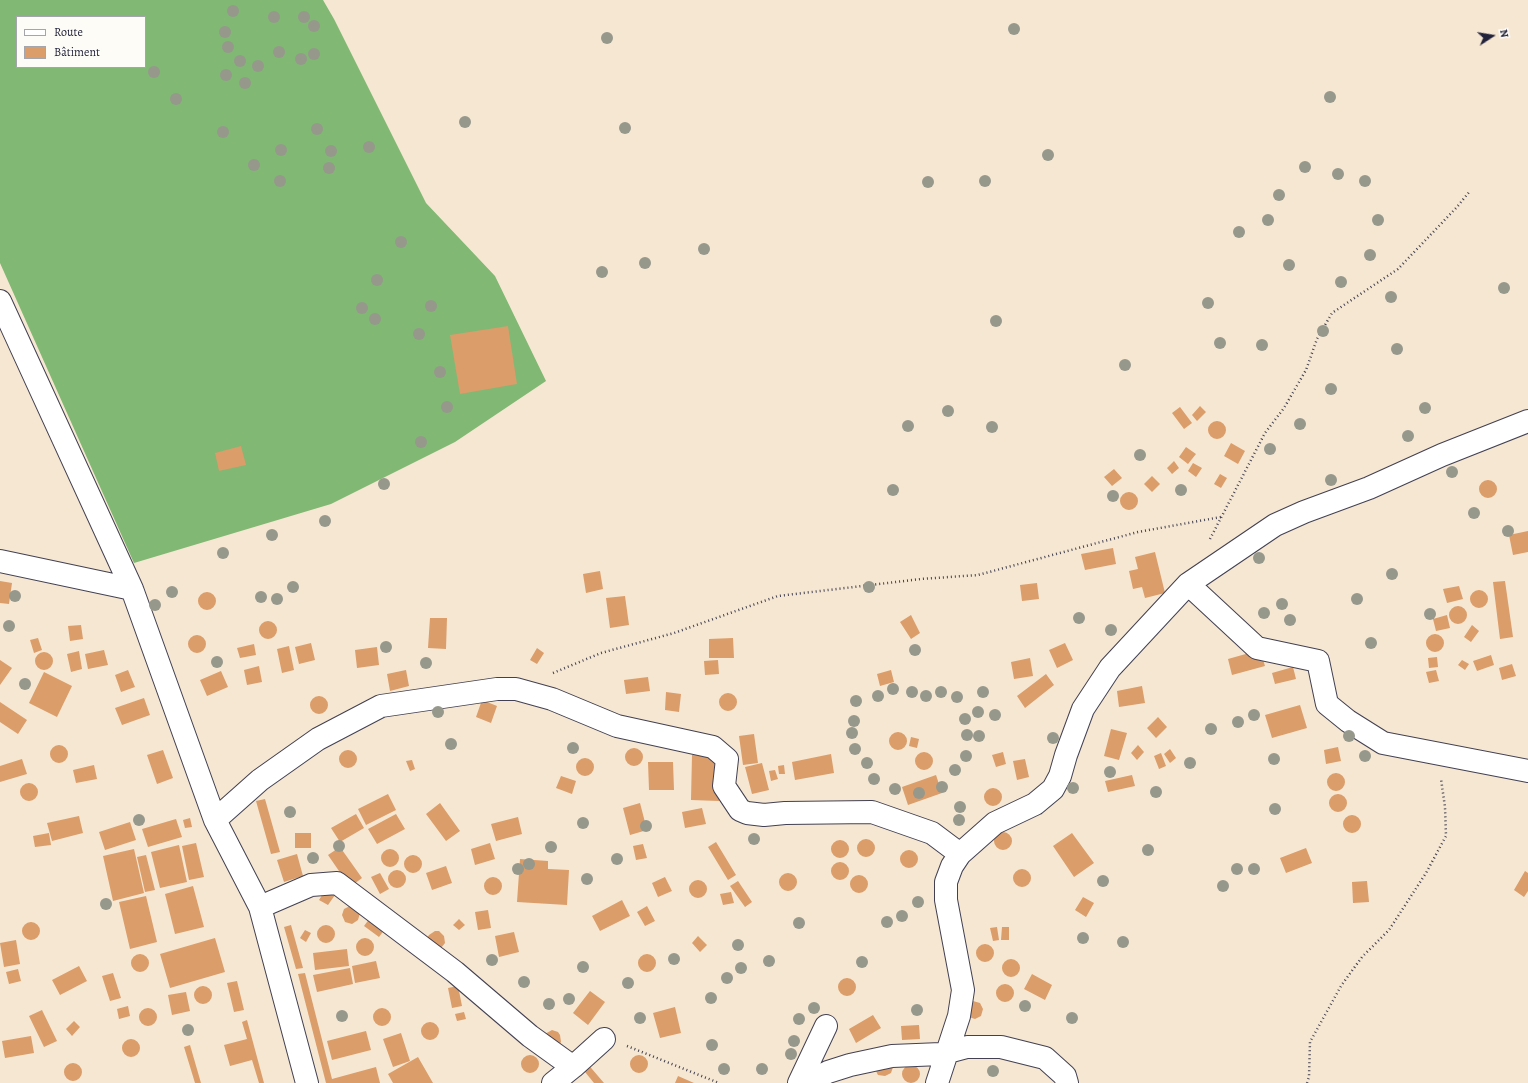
<!DOCTYPE html>
<meta charset="utf-8">
<style>
body{margin:0}
#map{position:relative;width:1528px;height:1083px;overflow:hidden;background:#f6e7d2;font-family:Alegreya,serif}
canvas{display:block}
.legend{position:absolute;left:16px;top:16px;width:130px;height:52px;box-sizing:border-box;background:#fdfcf7;border:1px solid #a5a5ac;margin:0;padding:5px 7px;list-style:none;font-size:12px;color:#22223b}
.legend li{display:flex;align-items:center;gap:8px;height:20px}
.legend b{width:20px;border:1px solid #a5a5ac}
.north{position:absolute;left:1472px;top:16px;width:40px;height:40px;-webkit-text-stroke:3px #fdfcf7;paint-order:stroke;rotate:78deg;font-size:11px;font-weight:700;line-height:16px;text-align:center;color:#22223b}
.north::after{content:'';display:block;margin:auto;width:14px;height:18px;background:#22223b;clip-path:polygon(50% 0,100% 100%,50% 72%,0 100%)}
</style>
<div id="map">
<canvas width="1528" height="1083"></canvas>
<ul class="legend">
<li><b style="height:5px;background:#fff"></b>Route</li>
<li><b style="height:11px;background:#db9d69"></b>Bâtiment</li>
</ul>
<div class="north">N</div>
</div>
<script>
const ctx = document.querySelector('canvas').getContext('2d');
ctx.lineJoin = 'round';
function fill(path, color) {
  ctx.fillStyle = color;
  ctx.fill(path, 'evenodd');
}
function poly(rows) {
  const path = new Path2D();
  for (const r of rows) {
    if (r.length === 3) {
      path.moveTo(r[0] + r[2], r[1]);
      path.arc(r[0], r[1], r[2], 0, 2 * Math.PI);
      continue;
    }
    path.moveTo(r[0], r[1]);
    for (let i = 2; i < r.length; i += 2) path.lineTo(r[i], r[i + 1]);
  }
  return path;
}
function stroke(path, color, width, dash) {
  ctx.strokeStyle = color;
  ctx.lineWidth = width;
  ctx.lineCap = dash ? 'butt' : 'round';
  ctx.setLineDash(dash || []);
  ctx.stroke(path);
}
const forest = poly([
 [0,0,323,0,334,19,426,203,495,276,546,381,455,442,331,504,134,563,0,263],
 [17,17,145,17,145,67,17,67]
]);
const building = poly([
 [508,326,517,384,460,394,450,335],
 [1200,406,1206,412,1197,421,1192,415],
 [1180,407,1192,423,1184,429,1172,413],
 [1217,430,9],
 [1231,443,1245,451,1238,464,1224,456],
 [241,446,246,465,219,471,215,453],
 [1186,447,1196,454,1188,464,1179,457],
 [1174,461,1179,468,1172,474,1167,468],
 [1193,463,1202,468,1196,477,1188,471],
 [1114,469,1122,478,1112,486,1104,477],
 [1220,474,1227,478,1221,488,1214,484],
 [1152,476,1160,484,1152,492,1144,484],
 [1488,489,9],
 [1129,501,9],
 [1528,531,1528,552,1513,555,1509,535],
 [1113,548,1116,564,1085,570,1081,554],
 [1155,552,1165,593,1145,598,1142,587,1133,589,1129,571,1138,569,1135,557],
 [600,571,603,589,586,593,583,574],
 [0,581,12,583,9,604,0,603],
 [1505,581,1513,637,1500,639,1493,582],
 [1037,583,1039,599,1022,601,1020,585],
 [1459,586,1463,599,1447,603,1443,589],
 [1479,599,9],
 [207,601,9],
 [625,596,629,625,610,628,606,598],
 [1458,615,9],
 [911,615,920,633,911,639,900,622],
 [1447,615,1450,628,1436,631,1433,619],
 [430,618,447,618,446,649,428,648],
 [268,630,9],
 [81,625,83,639,70,641,68,626],
 [1472,625,1479,631,1471,642,1464,637],
 [1435,643,9],
 [197,644,9],
 [38,638,42,650,34,653,30,640],
 [733,638,734,658,709,658,709,639],
 [311,643,315,660,299,664,295,647],
 [1065,643,1073,660,1057,668,1049,650],
 [254,644,256,655,240,658,237,648],
 [289,646,294,670,282,673,277,649],
 [377,647,379,665,357,668,355,650],
 [537,648,544,653,537,664,530,660],
 [104,650,108,665,88,669,85,654],
 [1260,650,1265,666,1232,675,1228,659],
 [79,651,82,669,71,672,67,654],
 [44,661,9],
 [1491,655,1494,665,1477,671,1473,661],
 [1437,657,1438,667,1429,668,1428,658],
 [1030,658,1033,676,1014,679,1011,662],
 [0,660,12,668,0,685],
 [718,660,719,674,705,675,704,661],
 [1462,660,1469,664,1465,670,1458,665],
 [1512,664,1516,676,1502,680,1499,668],
 [259,666,262,682,247,685,244,670],
 [1293,667,1296,679,1275,684,1272,673],
 [128,670,135,687,121,692,115,675],
 [406,670,409,686,390,691,387,674],
 [891,670,894,682,880,686,877,674],
 [1436,670,1439,681,1429,683,1426,672],
 [221,671,228,687,207,696,200,680],
 [44,672,72,686,57,717,29,703],
 [1046,674,1054,685,1025,708,1017,696],
 [648,677,650,691,626,694,624,680],
 [1142,686,1145,703,1119,707,1117,691],
 [666,692,681,694,679,712,665,710],
 [728,702,9],
 [319,705,9],
 [144,698,150,715,122,725,115,708],
 [482,700,497,706,491,723,476,717],
 [0,702,27,720,18,734,0,722],
 [1300,705,1307,728,1272,738,1265,715],
 [1158,717,1167,727,1156,738,1147,728],
 [1111,729,1127,733,1119,760,1104,756],
 [898,741,9],
 [754,734,758,763,743,765,739,736],
 [911,737,919,739,917,748,909,746],
 [1138,745,1144,752,1137,760,1131,753],
 [59,754,9],
 [1338,747,1341,761,1326,764,1324,750],
 [634,757,9],
 [1170,749,1176,758,1170,763,1164,754],
 [163,750,173,778,157,784,147,755],
 [348,759,9],
 [1003,752,1006,764,996,767,992,755],
 [924,761,9],
 [1161,753,1166,766,1159,769,1154,756],
 [831,754,834,773,795,780,792,762],
 [692,755,720,756,719,801,691,800],
 [585,767,9],
 [22,759,27,774,0,782,0,766],
 [1025,759,1029,777,1017,780,1013,761],
 [412,760,415,769,410,771,406,761],
 [648,762,673,762,674,790,649,790],
 [762,763,769,790,752,794,745,767],
 [94,765,97,779,76,783,73,770],
 [784,765,785,774,779,774,778,766],
 [775,770,778,779,771,781,769,771],
 [1336,782,9],
 [936,775,942,793,908,805,902,787],
 [1132,775,1135,786,1108,792,1105,781],
 [561,776,576,781,572,794,556,788],
 [29,792,9],
 [993,797,9],
 [388,794,396,810,366,825,358,809],
 [1338,803,9],
 [265,799,280,852,271,854,256,801],
 [440,803,460,831,446,841,426,814],
 [640,803,647,830,630,835,623,808],
 [702,808,706,824,685,828,682,812],
 [356,814,364,828,340,842,331,828],
 [396,814,405,829,377,844,368,829],
 [1352,824,9],
 [79,816,83,833,52,841,47,823],
 [518,817,522,834,496,841,491,824],
 [190,818,192,827,185,828,183,820],
 [176,819,182,837,148,847,142,829],
 [130,822,136,840,105,850,99,832],
 [1003,841,9],
 [49,833,51,845,35,847,33,836],
 [295,833,311,833,311,848,295,848],
 [1072,833,1094,863,1074,877,1053,846],
 [866,848,9],
 [840,849,9],
 [716,842,736,875,728,880,708,847],
 [196,843,204,877,189,880,182,846],
 [490,843,495,859,475,865,471,849],
 [643,844,647,858,636,860,633,846],
 [179,845,187,882,160,888,151,852],
 [340,847,362,878,350,887,328,855],
 [1306,848,1312,863,1286,873,1280,858],
 [134,849,144,893,113,901,103,856],
 [390,858,9],
 [909,859,9],
 [297,854,303,876,284,882,277,860],
 [146,855,155,890,145,892,137,857],
 [413,864,9],
 [520,859,548,861,548,869,569,870,567,905,517,902],
 [840,871,9],
 [446,866,452,883,432,890,426,873],
 [1022,878,9],
 [397,879,9],
 [1525,871,1528,873,1528,891,1524,897,1514,890],
 [380,873,389,889,380,894,371,877],
 [788,882,9],
 [859,884,9],
 [665,877,672,891,658,897,652,883],
 [493,886,9],
 [698,889,9],
 [738,881,752,902,745,907,730,886],
 [1367,881,1369,902,1353,903,1352,882],
 [193,886,204,927,175,934,165,894],
 [326,889,335,895,328,905,319,900],
 [731,892,734,903,723,905,720,894],
 [146,896,157,942,130,949,119,902],
 [1083,897,1094,903,1086,917,1075,910],
 [622,900,630,916,600,931,592,916],
 [350,906,360,913,358,920,352,924,345,922,342,915,344,909],
 [647,906,655,921,645,926,637,912],
 [488,910,491,928,478,930,475,912],
 [370,918,385,929,379,937,364,926],
 [459,919,465,925,459,930,453,925],
 [31,931,9],
 [291,925,303,968,296,969,284,927],
 [326,934,9],
 [997,927,999,940,993,941,990,928],
 [1002,927,1009,927,1009,940,1001,940],
 [305,930,311,933,306,942,300,938],
 [435,931,439,931,444,936,445,943,441,948,427,938,429,935],
 [514,932,519,952,499,957,495,936],
 [698,936,707,945,700,952,692,943],
 [215,938,225,972,170,988,160,954],
 [365,947,9],
 [16,940,20,964,4,967,0,943],
 [985,953,9],
 [347,949,349,966,315,970,313,953],
 [647,963,9],
 [140,963,9],
 [1011,968,9],
 [376,961,380,978,355,983,352,966],
 [79,966,87,981,60,995,52,980],
 [350,968,353,984,317,992,313,975],
 [18,969,21,981,9,984,6,972],
 [113,973,121,998,110,1001,102,976],
 [305,973,332,1079,376,1067,380,1083,326,1083,298,974],
 [1032,974,1052,985,1045,1000,1024,989],
 [847,987,9],
 [237,981,244,1010,234,1012,227,983],
 [1005,993,9],
 [458,986,462,1006,452,1008,448,988],
 [203,995,9],
 [590,991,605,1002,588,1025,573,1013],
 [186,992,190,1011,172,1015,168,995],
 [973,1001,980,1003,983,1009,981,1016,975,1019,969,1017,970,1002],
 [128,1006,130,1016,119,1019,117,1009],
 [675,1007,681,1033,660,1038,653,1013],
 [382,1017,9],
 [148,1017,9],
 [42,1010,57,1041,44,1047,29,1016],
 [464,1012,466,1019,457,1021,455,1014],
 [873,1015,881,1028,856,1043,849,1029],
 [247,1020,264,1083,259,1083,252,1060,230,1066,224,1045,247,1039,242,1022],
 [74,1021,80,1027,72,1036,66,1029],
 [430,1031,9],
 [919,1025,920,1039,902,1040,901,1026],
 [552,1030,558,1032,560,1035,561,1042,559,1045,545,1034],
 [366,1031,371,1050,332,1060,327,1041],
 [401,1033,410,1061,393,1067,383,1039],
 [31,1036,34,1053,5,1058,2,1041],
 [131,1048,9],
 [190,1045,201,1083,195,1083,184,1047],
 [639,1064,9],
 [530,1064,9],
 [418,1057,433,1083,393,1083,388,1074],
 [586,1062,604,1083,594,1083,581,1067],
 [73,1072,9],
 [911,1074,9],
 [893,1067,891,1073,885,1076,878,1075,875,1069],
 [678,1076,694,1083,675,1083]
]);
const path = poly([
 [1210,539,1265,433,1284,408,1306,370,1317,339,1332,313,1398,269,1457,207,1470,191],
 [553,673,601,653,674,633,778,596,921,579,978,575,1138,532,1221,517],
 [627,1046,719,1083],
 [1307,1083,1309,1077,1310,1042,1341,986,1362,957,1389,930,1426,873,1446,836,1445,807,1441,779]
]);
const minor = poly([
 [0,301,132,589,215,820,260,907,307,1083],
 [1528,421,1442,455,1369,488,1304,512,1275,525,1188,584,1257,648,1318,661,1327,704,1348,721,1383,743,1528,771],
 [0,561,132,589],
 [215,820,260,780,318,739,381,706,497,689,516,689,552,699,617,726,713,747,727,759,724,786,740,810,747,813,764,815,785,813,872,812,932,833,960,854,952,866,946,882,946,900,963,990,959,1016,937,1083],
 [960,854,995,823,1035,804,1053,789,1060,776,1066,755,1083,709,1110,668,1188,584],
 [260,907,311,885,337,883,455,972,530,1036,573,1067,553,1083],
 [573,1067,604,1039],
 [799,1083,826,1026],
 [806,1083,828,1072,850,1065,892,1056,941,1054,967,1047,1001,1047,1045,1058,1065,1076,1067,1083]
]);
const trees = [
 [233,11],
 [274,17],
 [304,17],
 [314,26],
 [1014,29],
 [225,32],
 [607,38],
 [228,47],
 [279,52],
 [314,54],
 [301,59],
 [240,61],
 [258,66],
 [154,72],
 [226,75],
 [245,83],
 [1330,97],
 [176,99],
 [465,122],
 [625,128],
 [317,129],
 [223,132],
 [369,147],
 [281,150],
 [331,151],
 [1048,155],
 [254,165],
 [1305,167],
 [329,168],
 [1338,174],
 [280,181],
 [985,181],
 [1365,181],
 [928,182],
 [1279,195],
 [1268,220],
 [1378,220],
 [1239,232],
 [401,242],
 [704,249],
 [1370,255],
 [645,263],
 [1289,265],
 [602,272],
 [377,280],
 [1341,282],
 [1504,288],
 [1391,297],
 [1208,303],
 [431,306],
 [362,308],
 [375,319],
 [996,321],
 [1323,331],
 [419,334],
 [1220,343],
 [1262,345],
 [1397,349],
 [1125,365],
 [440,372],
 [1331,389],
 [447,407],
 [1425,408],
 [948,411],
 [1300,424],
 [908,426],
 [992,427],
 [1408,436],
 [421,442],
 [1270,449],
 [1140,455],
 [1452,472],
 [1331,480],
 [384,484],
 [893,490],
 [1181,490],
 [1113,496],
 [1474,513],
 [325,521],
 [1508,531],
 [272,535],
 [223,553],
 [1259,558],
 [1392,574],
 [293,587],
 [869,587],
 [172,592],
 [15,596],
 [261,597],
 [277,599],
 [1357,599],
 [1282,604],
 [155,605],
 [1264,613],
 [1430,614],
 [1079,618],
 [1290,620],
 [9,626],
 [1111,630],
 [1371,643],
 [386,647],
 [915,650],
 [217,662],
 [426,663],
 [25,684],
 [893,689],
 [912,692],
 [941,692],
 [983,692],
 [878,696],
 [926,696],
 [957,697],
 [856,701],
 [438,712],
 [978,712],
 [995,715],
 [1254,715],
 [965,719],
 [854,721],
 [1238,722],
 [1211,729],
 [852,733],
 [967,735],
 [979,736],
 [1349,736],
 [1053,738],
 [451,744],
 [573,748],
 [855,749],
 [966,756],
 [1365,756],
 [1274,759],
 [867,763],
 [1190,763],
 [955,770],
 [1110,772],
 [874,779],
 [942,787],
 [1073,788],
 [895,789],
 [1156,792],
 [919,793],
 [960,807],
 [1275,809],
 [290,812],
 [139,820],
 [959,820],
 [583,823],
 [646,826],
 [754,839],
 [339,846],
 [551,847],
 [1148,850],
 [313,858],
 [617,859],
 [529,864],
 [518,869],
 [1237,869],
 [1254,869],
 [587,879],
 [1103,881],
 [1223,886],
 [918,902],
 [106,904],
 [902,916],
 [887,922],
 [799,923],
 [1083,938],
 [1123,942],
 [738,945],
 [674,959],
 [492,960],
 [769,961],
 [862,962],
 [583,967],
 [741,968],
 [727,978],
 [524,982],
 [628,983],
 [711,998],
 [569,999],
 [549,1004],
 [1025,1006],
 [814,1008],
 [917,1010],
 [342,1016],
 [640,1018],
 [1072,1018],
 [799,1019],
 [188,1030],
 [794,1041],
 [712,1045],
 [791,1054],
 [724,1069],
 [762,1069],
 [993,1071]
];
fill(forest, '#80b874');
fill(building, '#db9d69');
stroke(minor, '#424052', 24);
stroke(path, '#424052', 2.5, [1, 3]);
stroke(minor, '#fff', 22);
ctx.fillStyle = '#96988c';
for (const [x, y] of trees) {
  ctx.beginPath();
  ctx.arc(x, y, 6, 0, 2 * Math.PI);
  ctx.fill();
}
</script>
